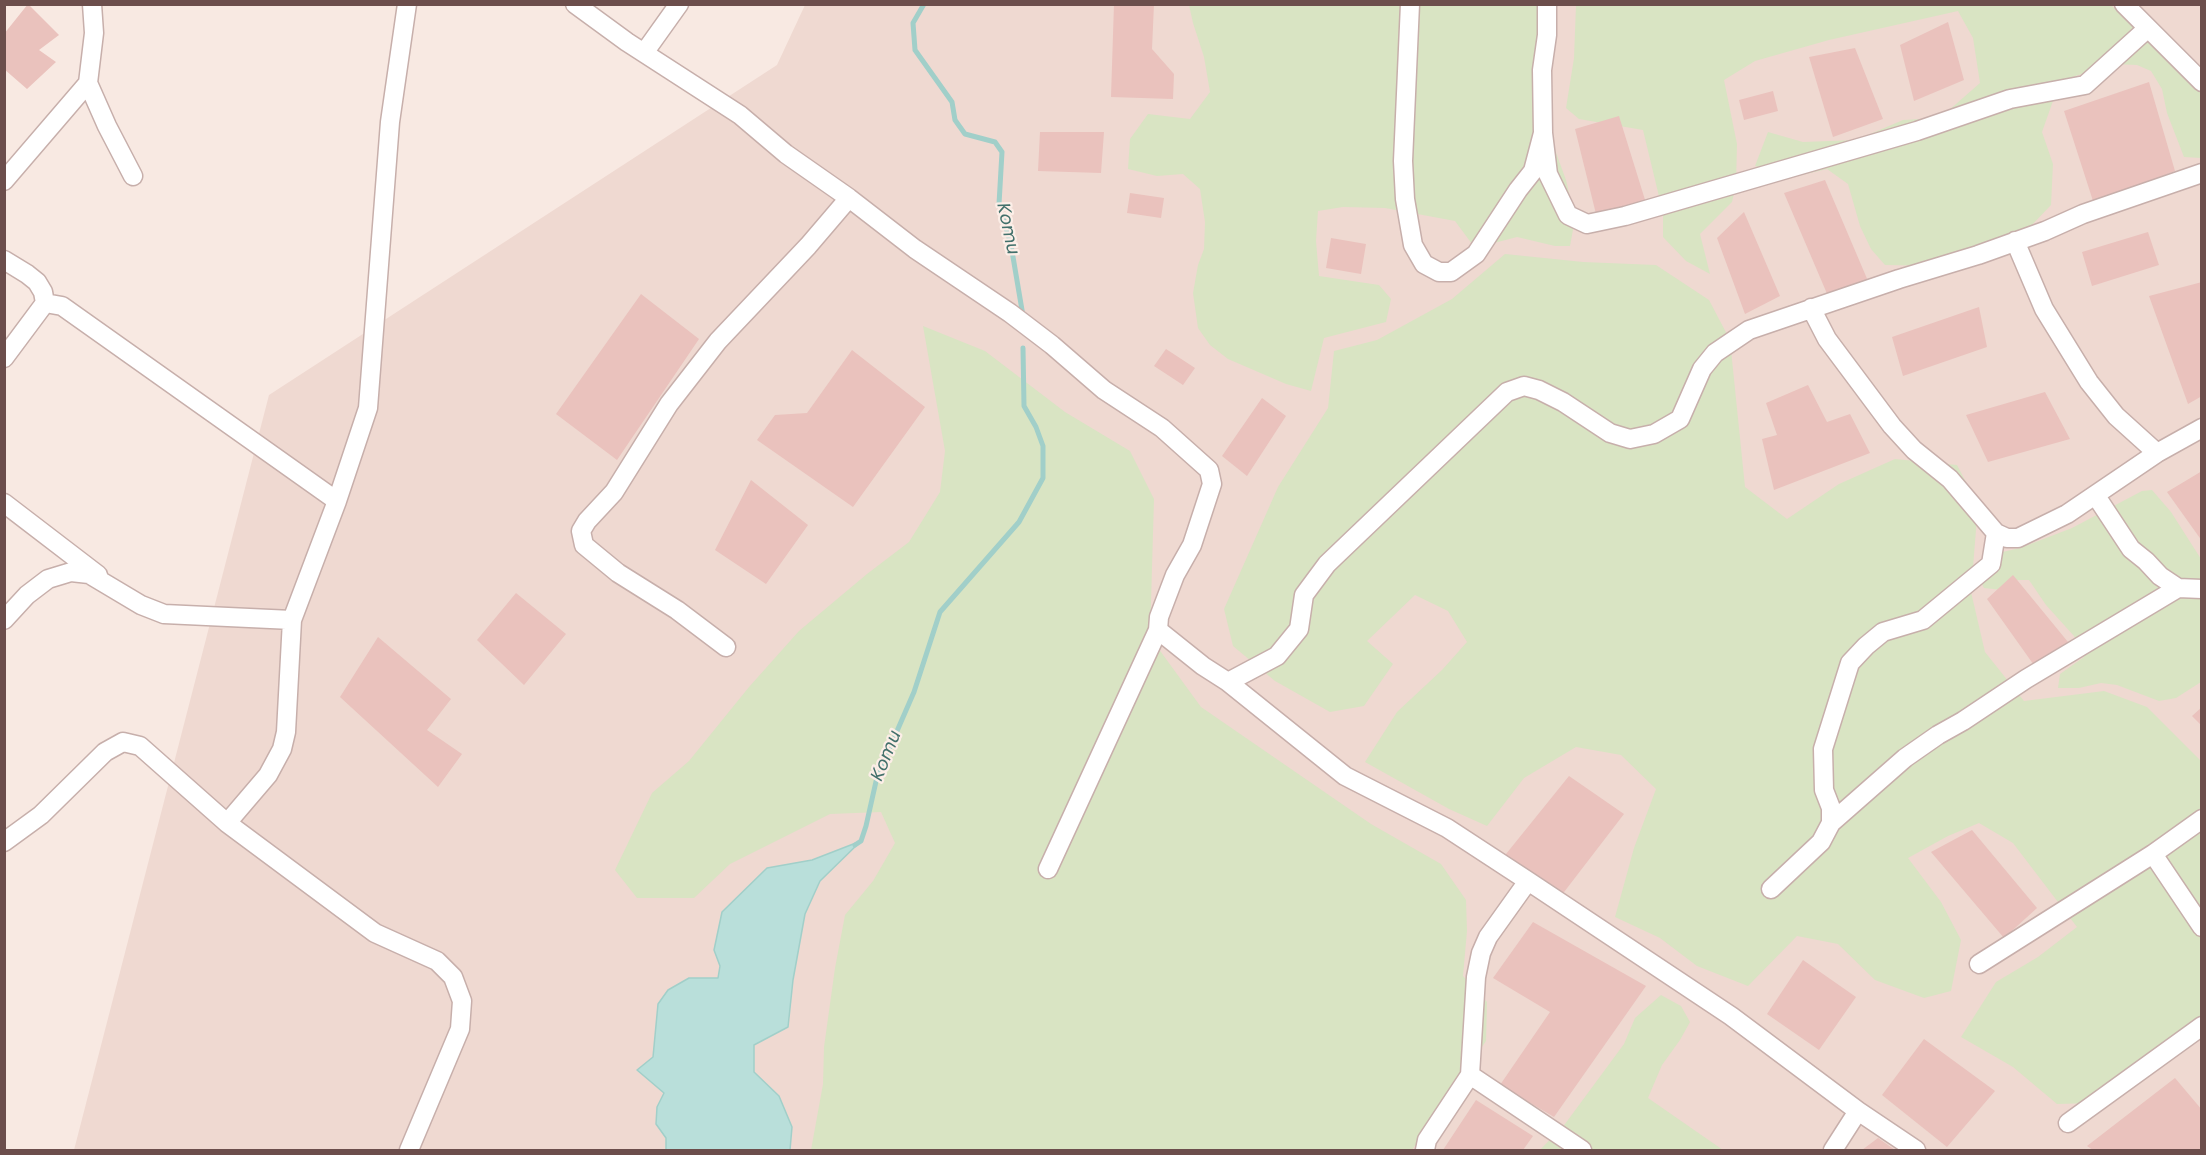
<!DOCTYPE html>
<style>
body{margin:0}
#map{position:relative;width:2206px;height:1155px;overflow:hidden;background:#f8e9e2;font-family:Poppins,sans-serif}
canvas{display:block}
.frame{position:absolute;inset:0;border:6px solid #6c4e4c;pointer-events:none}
</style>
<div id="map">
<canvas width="2206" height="1155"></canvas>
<div class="frame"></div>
</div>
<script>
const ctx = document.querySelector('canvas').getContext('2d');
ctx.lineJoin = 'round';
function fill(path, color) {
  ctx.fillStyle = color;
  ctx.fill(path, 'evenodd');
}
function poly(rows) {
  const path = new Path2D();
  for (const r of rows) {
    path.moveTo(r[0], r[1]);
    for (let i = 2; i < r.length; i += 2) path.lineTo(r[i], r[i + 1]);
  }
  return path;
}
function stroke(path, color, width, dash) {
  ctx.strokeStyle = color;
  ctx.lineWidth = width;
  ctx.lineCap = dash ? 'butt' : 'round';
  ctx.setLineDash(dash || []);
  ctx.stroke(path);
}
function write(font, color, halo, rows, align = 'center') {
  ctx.font = font + ' Poppins,sans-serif';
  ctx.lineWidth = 4.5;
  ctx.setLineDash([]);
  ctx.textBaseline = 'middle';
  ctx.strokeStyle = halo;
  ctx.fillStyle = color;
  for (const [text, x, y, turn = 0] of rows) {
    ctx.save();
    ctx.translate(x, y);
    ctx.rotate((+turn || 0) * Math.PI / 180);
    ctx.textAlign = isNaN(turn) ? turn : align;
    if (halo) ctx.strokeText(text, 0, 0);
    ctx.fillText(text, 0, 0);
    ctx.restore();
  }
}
const residential = poly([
 [805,5,2201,5,2201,1150,74,1150,269,395,777,65]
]);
const green = poly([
 [1189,5,1538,5,1544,11,1533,63,1547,128,1566,180,1575,219,1570,246,1555,246,1517,237,1475,248,1455,221,1385,208,1343,207,1318,211,1316,241,1319,276,1379,285,1391,299,1386,322,1324,338,1311,391,1286,384,1228,359,1210,345,1198,328,1193,293,1198,265,1204,249,1205,222,1200,189,1183,174,1157,176,1128,169,1130,139,1148,114,1190,119,1210,92,1204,57,1193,23],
 [1576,5,2111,5,2201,93,2201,158,2184,157,2167,113,2162,89,2151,71,2137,65,2113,64,2060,81,2042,132,2053,164,2051,205,2029,228,1942,266,1885,265,1871,249,1860,226,1848,184,1827,169,1793,177,1755,166,1768,132,1803,142,1856,140,1903,120,1940,118,1980,83,1973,38,1958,11,1829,40,1755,61,1724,80,1737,144,1736,184,1732,202,1700,234,1710,274,1686,261,1663,237,1663,213,1643,130,1579,119,1566,108,1574,58],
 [1505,254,1583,262,1656,265,1709,300,1730,340,1745,487,1787,519,1839,484,1895,459,1957,465,1978,505,1971,592,1985,652,2024,701,2104,691,2147,707,2201,761,2201,1023,2094,1103,2057,1104,2013,1067,1961,1037,1996,982,2038,957,2077,927,2013,843,1979,823,1948,836,1908,858,1941,902,1961,940,1951,991,1924,998,1875,980,1838,944,1797,936,1748,986,1697,966,1660,938,1615,917,1634,848,1656,789,1621,755,1576,747,1524,778,1487,826,1449,809,1365,762,1397,712,1442,670,1467,642,1448,611,1415,595,1367,641,1393,664,1364,706,1330,712,1275,681,1233,646,1224,609,1278,487,1328,408,1334,351,1377,340,1452,299],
 [923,326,985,351,1065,412,1130,451,1154,499,1150,637,1201,707,1371,824,1441,864,1466,900,1467,931,1463,976,1487,1002,1486,1041,1412,1150,811,1150,823,1084,824,1047,835,968,845,915,873,881,895,843,881,812,830,814,730,864,694,898,637,898,615,870,652,793,689,761,749,687,799,631,867,574,909,542,940,492,945,451],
 [2152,490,2171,512,2201,559,2201,682,2176,698,2159,701,2117,685,2101,683,2079,688,2058,688,2060,674,2084,657,2074,636,2046,605,2029,580,2018,580,2002,590,1984,588,1978,575,1998,553,2020,548,2072,528,2142,491],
 [1661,995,1681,1006,1690,1022,1680,1040,1662,1065,1648,1098,1723,1150,1540,1150,1565,1124,1624,1044,1635,1018]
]);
const water = poly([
 [861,841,820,881,805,914,793,980,788,1027,754,1045,754,1072,779,1096,792,1127,790,1150,666,1150,666,1138,656,1124,657,1107,664,1093,637,1070,653,1057,658,1004,668,990,689,978,718,978,720,966,714,950,722,912,767,868,812,860,861,841]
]);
const stream = poly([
 [924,4,913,23,915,50,952,102,955,120,965,134,995,142,1002,152,999,204,1011,245,1023,316],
 [855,845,861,841,866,826,877,777,914,692,940,612,1019,522,1043,478,1043,446,1036,427,1024,406,1023,348]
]);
const building = poly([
 [28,4,59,35,39,50,56,62,27,89,4,69,4,34],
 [1114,4,1154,4,1152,49,1174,74,1173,99,1111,97],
 [1948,22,1964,80,1914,101,1900,45],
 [1855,48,1883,119,1833,137,1809,57],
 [2149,82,2175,171,2094,204,2064,111],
 [1773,91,1778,111,1744,120,1739,100],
 [1619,116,1646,203,1596,214,1575,129],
 [1040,132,1104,132,1101,173,1038,171],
 [1825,180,1868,281,1828,296,1784,193],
 [1130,193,1164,198,1161,218,1127,213],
 [1744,212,1780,296,1745,314,1717,238],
 [2148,232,2159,265,2092,286,2082,252],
 [1331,238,1366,244,1361,274,1326,268],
 [2202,282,2202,396,2188,404,2149,296],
 [641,294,699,339,617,460,556,414],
 [1979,307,1987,347,1903,376,1892,337],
 [1166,349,1195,368,1183,385,1154,366],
 [852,350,925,407,853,507,757,440,775,415,807,413],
 [1808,385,1827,422,1850,414,1870,453,1774,490,1762,439,1777,435,1766,403],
 [2045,392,2070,439,1988,462,1966,415],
 [1262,398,1286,416,1247,476,1222,456],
 [2202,471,2202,541,2167,492],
 [751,480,808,525,766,584,715,550],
 [2013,575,2068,642,2036,668,1987,599],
 [516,593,566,634,524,685,477,640],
 [378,637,451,699,427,730,462,754,438,787,340,697],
 [2202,707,2202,726,2192,716],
 [1569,776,1624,814,1561,896,1502,859],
 [1972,830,2037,908,2004,938,1931,852],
 [1533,922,1646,986,1554,1117,1500,1085,1550,1012,1493,978],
 [1803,960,1856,997,1819,1050,1767,1014],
 [1924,1039,1995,1091,1947,1147,1882,1095],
 [2175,1078,2202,1110,2202,1150,2093,1150,2087,1146],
 [1476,1100,1533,1136,1523,1150,1443,1150],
 [1878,1138,1895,1150,1862,1150]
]);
const minor = poly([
 [92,4,94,33,88,83,107,126,133,176],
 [575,4,627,42,740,115,786,154,849,198,915,249,1010,313,1052,345,1104,390,1162,428,1209,470,1212,484,1192,545,1175,575,1159,617,1158,630,1203,666,1228,682,1345,776,1447,828,1528,881,1731,1016,1858,1111,1916,1150],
 [1410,4,1403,161,1405,199,1413,245,1424,264,1439,272,1451,272,1476,254,1518,190,1533,171,1543,133,1542,70,1547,35,1547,4],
 [2124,4,2202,82],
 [644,53,679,4],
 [1543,133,1548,174,1568,215,1587,224,1625,216,1917,131,2010,99,2085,85,2148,28],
 [4,181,88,83],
 [2015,241,2044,309,2089,382,2116,416,2157,453],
 [4,260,27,274,37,282,43,292,45,303],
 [1811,308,1827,339,1892,426,1914,450,1950,479,1996,533,2007,538,2018,538,2067,514,2157,453,2202,428],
 [4,358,45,303,62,306,337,501],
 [2096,496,2131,549,2146,561,2160,576,2178,588,2202,589],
 [4,503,98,575],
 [4,620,27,595,48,579,71,572,89,574,141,605,164,614,292,620],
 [726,647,677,610,618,573,584,545,581,531,587,521,614,492,669,404,718,341,808,246,849,198],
 [1228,682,1277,656,1299,629,1304,595,1327,564,1507,392,1524,386,1539,390,1563,402,1610,433,1630,439,1654,434,1680,419,1702,369,1715,353,1749,330,1899,279,1978,255,2045,231,2083,214,2202,173],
 [227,823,268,775,282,749,286,732,292,620,337,501,368,408,390,122,407,4],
 [1831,823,1905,758,1938,735,1963,721,2026,679,2178,588],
 [4,842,41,815,105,752,123,742,140,746,227,823,375,933,437,961,453,977,462,1001,460,1029,409,1150],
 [2153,854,2202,927],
 [1048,869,1158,630],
 [1771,889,1821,842,1831,823,1831,808,1824,790,1823,749,1850,663,1866,646,1883,632,1923,620,1991,564,1996,533],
 [1979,964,2153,854,2202,819],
 [1470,1075,1582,1150],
 [2068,1123,2202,1026],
 [1425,1150,1427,1140,1470,1075,1476,977,1481,953,1488,937,1528,881],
 [1833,1150,1858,1111]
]);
const waterNames = [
 ["Komu",1007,229,78],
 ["Komu",887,756,-68]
];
fill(residential, '#efd9d1');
fill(green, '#d9e4c3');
fill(water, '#b9dfda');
stroke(water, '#a1cfc9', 1.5);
stroke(stream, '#a1cfc9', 5);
fill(building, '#eac2bd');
stroke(minor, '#c7afab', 21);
stroke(minor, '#fff', 18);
write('italic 18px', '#42706b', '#fceee7', waterNames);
</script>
